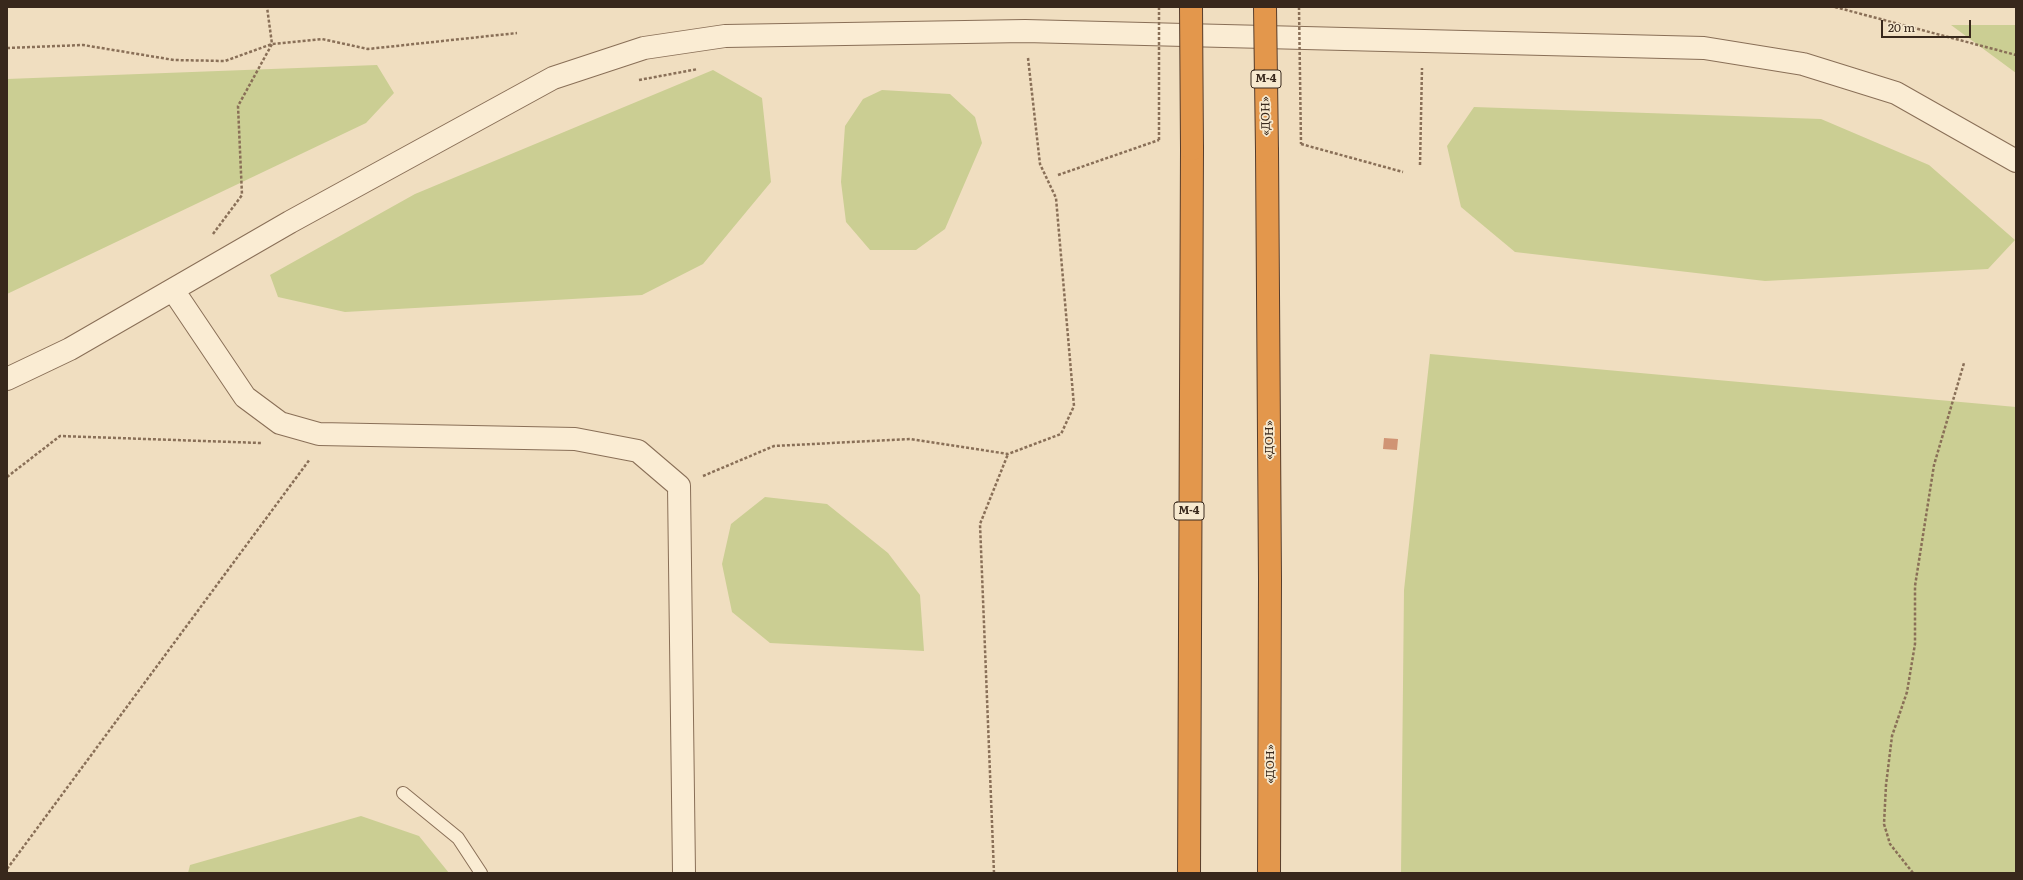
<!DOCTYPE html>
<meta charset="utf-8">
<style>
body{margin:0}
#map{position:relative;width:2023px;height:880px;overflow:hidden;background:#f0dec0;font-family:Literata,serif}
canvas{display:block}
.frame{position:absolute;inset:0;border:8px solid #38281c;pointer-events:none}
.scale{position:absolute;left:1881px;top:20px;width:90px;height:18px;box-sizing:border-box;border:2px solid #38281c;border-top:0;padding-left:5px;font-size:12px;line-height:14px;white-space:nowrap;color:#38281c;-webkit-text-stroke:3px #f7e9cf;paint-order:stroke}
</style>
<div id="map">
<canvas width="2023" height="880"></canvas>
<div class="frame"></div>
<div class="scale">20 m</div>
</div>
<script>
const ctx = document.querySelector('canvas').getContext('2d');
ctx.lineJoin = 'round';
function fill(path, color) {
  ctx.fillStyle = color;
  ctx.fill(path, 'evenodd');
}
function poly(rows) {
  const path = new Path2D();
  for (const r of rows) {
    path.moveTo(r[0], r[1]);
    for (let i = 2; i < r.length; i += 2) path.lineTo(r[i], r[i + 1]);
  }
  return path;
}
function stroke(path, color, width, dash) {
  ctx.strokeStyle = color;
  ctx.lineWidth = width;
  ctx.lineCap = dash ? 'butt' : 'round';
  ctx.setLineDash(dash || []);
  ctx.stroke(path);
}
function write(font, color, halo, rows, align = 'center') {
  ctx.font = font + ' Literata,serif';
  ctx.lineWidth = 3.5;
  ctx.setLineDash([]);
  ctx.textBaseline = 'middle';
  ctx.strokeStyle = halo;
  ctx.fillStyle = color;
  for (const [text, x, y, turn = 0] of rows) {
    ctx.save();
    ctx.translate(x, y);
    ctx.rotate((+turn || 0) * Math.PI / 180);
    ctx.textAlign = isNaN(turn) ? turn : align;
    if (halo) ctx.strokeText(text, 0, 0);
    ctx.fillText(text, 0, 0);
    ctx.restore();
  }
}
const green = poly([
 [1951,25,2016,25,2016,73],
 [377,65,394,93,366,123,7,294,7,79],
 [713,70,762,98,771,182,703,264,642,295,345,312,278,297,270,275,415,194],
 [882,90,950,94,975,117,982,143,945,229,916,250,870,250,846,222,841,182,845,126,863,99],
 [1474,107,1821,119,1929,165,2015,240,1988,269,1765,281,1515,252,1461,207,1447,146],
 [1430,354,2016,407,2016,873,1401,873,1404,590],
 [765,497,827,504,888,553,920,595,924,651,770,643,732,612,722,564,731,524],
 [361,816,419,836,449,873,188,873,190,865]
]);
const building = poly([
 [1384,438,1398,439,1397,450,1383,449]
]);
const path = poly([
 [1835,7,2016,55],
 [7,48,83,45,174,60,225,61,272,44,322,39,368,49,517,33],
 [639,80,698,69],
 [1301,144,1403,172],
 [1420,165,1422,68],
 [1058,175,1159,140],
 [213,234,242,195,238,106,272,44,267,7],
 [703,476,774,446,910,439,1008,454,1061,434,1074,406,1056,198,1040,164,1028,58],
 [7,477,60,436,261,443],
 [7,869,310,459],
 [994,873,980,524,1008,454],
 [1913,873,1890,844,1884,824,1886,785,1892,736,1907,692,1915,644,1915,586,1934,465,1964,363]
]);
const lane = poly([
 [403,793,458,838,481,873]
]);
const street = poly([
 [173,290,245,397,280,423,319,434,575,439,638,451,679,486,684,873],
 [7,379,70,349,290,222,553,78,644,48,725,36,1025,31,1704,48,1803,64,1896,93,2016,161]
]);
const highway = poly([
 [1267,151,1270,580,1269,873],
 [1189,873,1192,149]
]);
const pathBridge = poly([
 [1299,7,1301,144],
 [1159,140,1159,7]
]);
const highwayBridge = poly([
 [1191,7,1192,149],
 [1265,7,1267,151]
]);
const shields = [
 [1266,79,30],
 [1189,511,30]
];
const shieldNames = [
 ["М-4",1266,79],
 ["М-4",1189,511]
];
const streetNames = [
 ["«ДОН»",1266,116,-91],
 ["«ДОН»",1269,440,-90],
 ["«ДОН»",1270,764,-90]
];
fill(green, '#cbce93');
fill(building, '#d09474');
stroke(lane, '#896f57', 14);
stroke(street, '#896f57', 24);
stroke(highway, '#573d2c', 24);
stroke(path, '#896f57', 2.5, [3, 2]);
stroke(lane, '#faecd3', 12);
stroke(street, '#faecd3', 22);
stroke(highway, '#e3974c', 22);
stroke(highwayBridge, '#573d2c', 24, []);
stroke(pathBridge, '#896f57', 2.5, [3, 2]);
stroke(highwayBridge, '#e3974c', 22);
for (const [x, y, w] of shields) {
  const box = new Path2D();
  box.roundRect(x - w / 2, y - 9, w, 18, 3);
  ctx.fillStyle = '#f7e9cf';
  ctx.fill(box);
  stroke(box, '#38281c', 1);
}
write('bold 11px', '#38281c', null, shieldNames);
write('12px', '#38281c', '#f7e9cf', streetNames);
</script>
